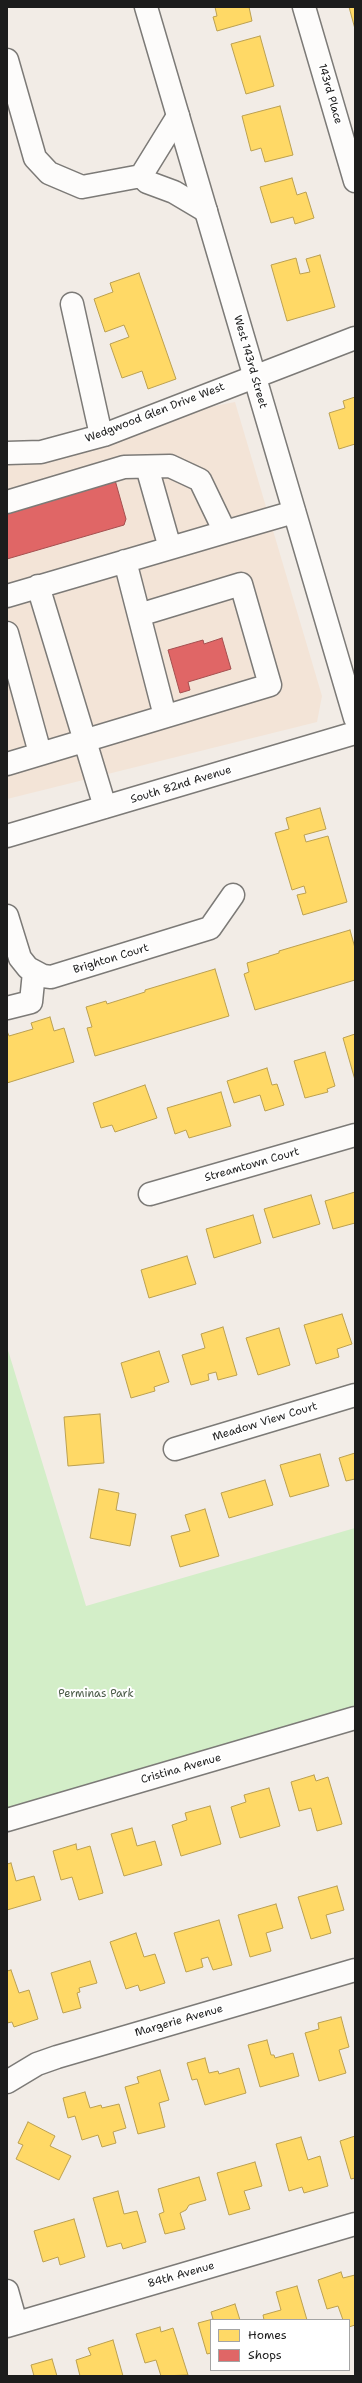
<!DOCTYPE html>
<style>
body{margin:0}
#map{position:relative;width:362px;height:2383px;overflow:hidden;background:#f2ece6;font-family:"Shantell Sans",sans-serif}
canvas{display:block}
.frame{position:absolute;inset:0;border:8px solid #1c1c1c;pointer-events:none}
.legend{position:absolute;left:210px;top:2319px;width:140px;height:52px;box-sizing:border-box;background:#fff;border:1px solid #a4a4a4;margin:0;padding:5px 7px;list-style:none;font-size:12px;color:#1c1c1c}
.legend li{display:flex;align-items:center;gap:8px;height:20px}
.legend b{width:20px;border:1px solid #a4a4a4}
</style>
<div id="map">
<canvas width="362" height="2383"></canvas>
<div class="frame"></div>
<ul class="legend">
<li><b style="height:11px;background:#ffd966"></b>Homes</li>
<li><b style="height:11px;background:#e06666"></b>Shops</li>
</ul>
</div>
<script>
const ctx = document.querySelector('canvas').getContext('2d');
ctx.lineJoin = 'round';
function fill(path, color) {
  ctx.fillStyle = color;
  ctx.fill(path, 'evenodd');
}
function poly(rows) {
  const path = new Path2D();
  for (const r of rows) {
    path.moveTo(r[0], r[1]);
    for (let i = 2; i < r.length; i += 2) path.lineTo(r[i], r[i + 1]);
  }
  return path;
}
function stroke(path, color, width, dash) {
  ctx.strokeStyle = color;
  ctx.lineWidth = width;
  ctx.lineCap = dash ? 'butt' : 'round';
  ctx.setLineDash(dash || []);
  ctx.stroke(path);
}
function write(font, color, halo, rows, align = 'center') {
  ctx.font = font + ' "Shantell Sans",sans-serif';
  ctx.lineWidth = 4;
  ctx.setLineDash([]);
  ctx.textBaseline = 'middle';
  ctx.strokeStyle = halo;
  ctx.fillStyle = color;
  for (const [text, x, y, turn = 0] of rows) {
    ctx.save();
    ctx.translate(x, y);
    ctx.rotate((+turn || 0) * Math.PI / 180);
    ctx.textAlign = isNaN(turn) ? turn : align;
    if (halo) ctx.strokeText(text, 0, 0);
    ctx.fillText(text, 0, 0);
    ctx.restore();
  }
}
const built = poly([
 [235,402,322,696,317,722,7,799,7,465,37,463,200,409]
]);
const green = poly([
 [7,1347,86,1606,355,1528,355,1708,7,1813]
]);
const homes = poly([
 [215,7,249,7,252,21,217,31,213,17,217,16,215,7],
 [349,7,355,7,355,29,349,7],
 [260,36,274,86,246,94,231,44,260,36],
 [280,106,293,155,265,162,261,148,251,151,242,116,280,106],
 [292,178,297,195,306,192,314,218,295,224,293,217,271,223,260,187,292,178],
 [320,255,335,307,287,321,271,265,296,258,300,274,310,272,306,259,320,255],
 [139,273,176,379,148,389,142,371,122,378,110,344,129,337,124,325,105,332,94,299,113,292,110,283,139,273],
 [355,397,355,444,339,449,329,413,345,408,343,401,355,397],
 [320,808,326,829,304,835,306,842,328,836,347,902,303,915,297,895,306,893,304,886,292,890,275,833,289,829,286,818,320,808],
 [350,930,355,948,355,980,255,1010,244,974,249,972,247,963,279,953,279,951,350,930],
 [215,969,229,1016,95,1056,87,1028,92,1027,86,1007,106,1001,107,1004,145,992,145,990,215,969],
 [50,1017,54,1031,64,1028,74,1062,7,1083,7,1031,9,1036,33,1029,31,1023,50,1017],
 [355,1034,355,1080,343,1038,355,1034],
 [325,1052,335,1086,327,1089,328,1092,305,1098,294,1061,325,1052],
 [267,1068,272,1085,277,1084,284,1105,265,1111,260,1095,234,1103,227,1081,267,1068],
 [145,1085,157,1118,115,1132,112,1125,101,1128,93,1103,145,1085],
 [221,1092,231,1126,189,1138,186,1130,175,1134,167,1108,221,1092],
 [355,1192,355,1223,333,1229,325,1201,355,1192],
 [311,1195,320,1224,273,1238,264,1209,311,1195],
 [253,1215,261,1243,214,1258,206,1229,253,1215],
 [187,1256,196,1284,149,1298,141,1270,187,1256],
 [342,1314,352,1344,337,1349,339,1357,316,1364,304,1325,342,1314],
 [223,1327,237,1375,218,1380,216,1372,208,1374,209,1380,191,1385,182,1355,205,1348,201,1334,223,1327],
 [279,1328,290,1365,258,1375,246,1338,279,1328],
 [159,1351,169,1382,154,1387,155,1391,131,1398,121,1363,159,1351],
 [100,1414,104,1463,68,1466,64,1417,100,1414],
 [355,1453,355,1479,346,1481,339,1458,355,1453],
 [320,1454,329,1486,290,1497,280,1465,320,1454],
 [265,1480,273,1505,229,1518,221,1493,265,1480],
 [99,1489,119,1493,116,1510,136,1514,130,1546,90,1538,99,1489],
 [205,1509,219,1556,180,1567,171,1536,190,1531,185,1515,205,1509],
 [314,1775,316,1781,328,1777,342,1824,317,1831,311,1808,299,1811,291,1782,314,1775],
 [269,1788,280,1826,240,1838,231,1807,246,1802,244,1795,269,1788],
 [210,1806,221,1844,181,1856,172,1825,187,1820,185,1813,210,1806],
 [132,1828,137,1846,155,1841,162,1865,124,1876,111,1834,132,1828],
 [76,1844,77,1850,90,1846,103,1893,79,1900,72,1877,61,1880,53,1851,76,1844],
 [11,1863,16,1881,34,1876,41,1900,7,1910,7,1864,11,1863],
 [337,1886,344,1910,326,1915,331,1933,311,1939,298,1897,337,1886],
 [276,1904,283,1928,266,1933,271,1951,250,1957,238,1915,276,1904],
 [219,1920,232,1965,213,1970,208,1957,201,1959,203,1967,186,1972,174,1933,219,1920],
 [136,1933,144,1957,155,1954,165,1983,140,1991,138,1985,126,1989,110,1942,136,1933],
 [90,1961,97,1983,79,1988,80,1992,77,1993,81,2008,63,2013,51,1973,90,1961],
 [11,1970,19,1993,29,1990,38,2019,14,2027,12,2022,7,2023,7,1971,11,1970],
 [341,2017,349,2047,339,2050,346,2073,319,2081,305,2033,319,2029,318,2023,341,2017],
 [267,2040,271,2055,274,2055,275,2058,293,2053,299,2076,260,2087,248,2045,267,2040],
 [205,2058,209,2073,218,2071,219,2074,239,2068,246,2093,205,2105,197,2079,192,2080,187,2063,205,2058],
 [160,2070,169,2100,159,2103,165,2127,138,2134,125,2087,139,2083,137,2077,160,2070],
 [85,2092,90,2108,101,2105,102,2108,119,2104,126,2128,113,2132,116,2143,102,2147,98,2135,82,2140,75,2116,68,2118,63,2098,85,2092],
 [28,2122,55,2136,50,2146,71,2156,59,2180,16,2159,23,2145,18,2143,28,2122],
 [355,2136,355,2178,351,2179,340,2141,355,2136],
 [301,2137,308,2160,320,2156,328,2186,304,2193,302,2187,289,2191,276,2144,301,2137],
 [255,2162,262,2186,244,2191,250,2209,229,2215,217,2173,255,2162],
 [199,2177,206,2200,189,2205,186,2210,180,2213,185,2229,165,2234,159,2214,164,2212,158,2189,199,2177],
 [118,2191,124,2214,137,2211,146,2242,123,2249,121,2243,107,2247,93,2198,118,2191],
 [74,2219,85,2257,60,2265,58,2257,43,2262,34,2231,74,2219],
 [341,2272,343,2278,355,2275,355,2325,349,2327,349,2320,343,2320,338,2306,327,2309,318,2280,341,2272],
 [297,2286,307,2320,264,2320,263,2315,281,2310,276,2292,297,2286],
 [235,2304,240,2320,211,2320,211,2353,207,2354,198,2323,213,2319,211,2312,235,2304],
 [160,2327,161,2332,173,2328,188,2375,161,2376,156,2360,145,2363,136,2334,160,2327],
 [113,2340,123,2376,80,2376,76,2360,91,2355,88,2348,113,2340],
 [52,2359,57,2376,34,2376,31,2365,52,2359]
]);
const shops = poly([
 [115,480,126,519,124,525,7,559,7,511,115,480],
 [222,638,231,669,188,682,190,690,180,693,168,650,203,640,204,644,222,638]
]);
const minor = poly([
 [304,7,355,181],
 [7,60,35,158,49,173,82,187,141,176],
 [178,116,141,176,147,182,174,192,206,211],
 [72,304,101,435],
 [7,453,41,452,104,435,355,338],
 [147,467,170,548],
 [7,502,124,467,170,466,200,480,225,532,294,512],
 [125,561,165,716],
 [38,586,105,807],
 [7,596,225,532],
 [7,633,40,753],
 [7,764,270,685,241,584,139,615],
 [7,836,355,733],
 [7,916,20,958,28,968,43,976,51,977,210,928,233,895],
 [7,1008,31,1002,34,972],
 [150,1194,355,1135],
 [175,1449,355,1395],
 [7,1820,355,1718],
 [7,2082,37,2064,57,2057,355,1970],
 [7,2291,16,2323],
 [7,2326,355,2224]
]);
const major = poly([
 [146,7,355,718]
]);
const streetNames = [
 ["143rd Place",330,94,74],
 ["West 143rd Street",250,362,74],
 ["Wedgwood Glen Drive West",155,413,-21],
 ["South 82nd Avenue",181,785,-17],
 ["Brighton Court",111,959,-17],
 ["Streamtown Court",252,1165,-16],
 ["Meadow View Court",265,1422,-17],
 ["Cristina Avenue",181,1769,-16],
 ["Margerie Avenue",179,2021,-16],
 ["84th Avenue",181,2275,-16]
];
const parkNames = [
 ["Perminas Park",96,1694]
];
fill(built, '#f3e4d7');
fill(green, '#d3eec8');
fill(homes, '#ffd966');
stroke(homes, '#bba050', 1);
fill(shops, '#e06666');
stroke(shops, '#a55050', 1);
stroke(minor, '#7c7a77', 25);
stroke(major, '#7c7a77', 25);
stroke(minor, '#fdfcfb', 22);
stroke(major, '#fdfcfb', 22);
write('11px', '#1c1c1c', '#fff', streetNames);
write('11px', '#4b5b48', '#fff', parkNames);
</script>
